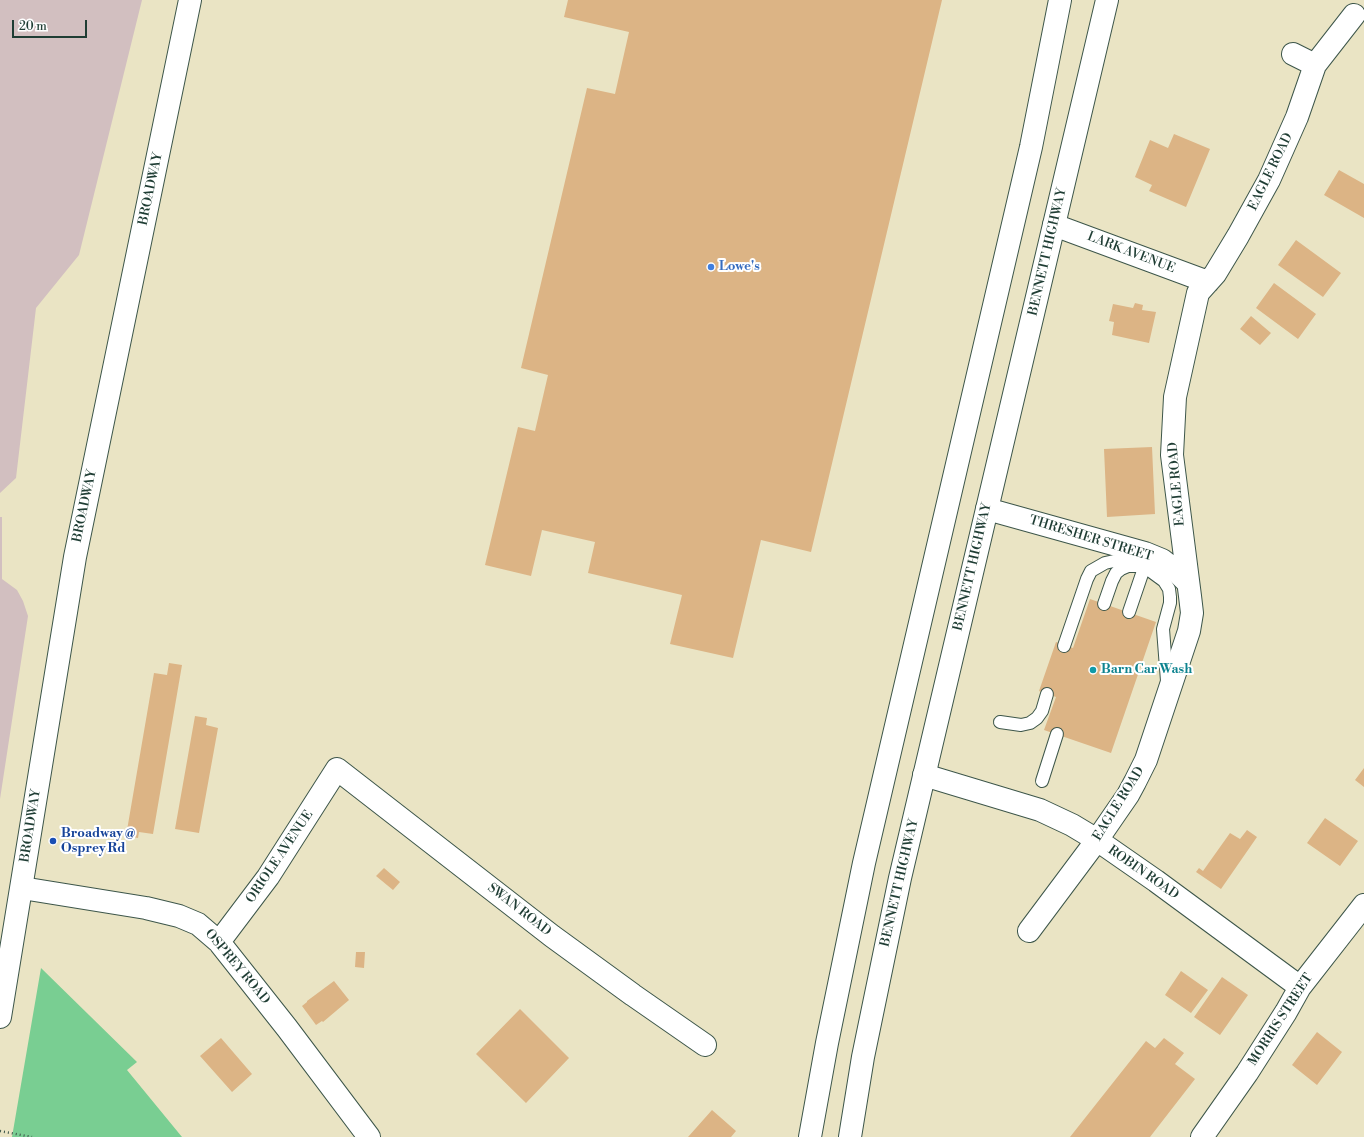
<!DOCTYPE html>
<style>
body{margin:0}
#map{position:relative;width:1364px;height:1137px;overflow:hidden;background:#eae4c4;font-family:"Libre Bodoni",serif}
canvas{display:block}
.scale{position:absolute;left:12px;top:20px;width:75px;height:18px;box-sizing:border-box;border:2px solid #1f3d34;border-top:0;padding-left:5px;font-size:12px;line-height:14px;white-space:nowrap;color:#1f3d34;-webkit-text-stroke:3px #fff;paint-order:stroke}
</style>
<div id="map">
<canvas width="1364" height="1137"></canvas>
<div class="scale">20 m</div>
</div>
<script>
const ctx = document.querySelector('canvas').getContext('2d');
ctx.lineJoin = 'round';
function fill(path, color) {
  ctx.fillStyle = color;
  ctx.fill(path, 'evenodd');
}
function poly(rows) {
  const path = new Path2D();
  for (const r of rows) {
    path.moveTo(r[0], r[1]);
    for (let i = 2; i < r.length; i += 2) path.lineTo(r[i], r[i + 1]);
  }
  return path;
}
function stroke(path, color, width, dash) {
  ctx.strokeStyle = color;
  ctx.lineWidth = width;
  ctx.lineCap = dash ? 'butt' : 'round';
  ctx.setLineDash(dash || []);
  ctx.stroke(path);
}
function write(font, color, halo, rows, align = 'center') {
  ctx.font = font + ' "Libre Bodoni",serif';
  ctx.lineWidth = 4;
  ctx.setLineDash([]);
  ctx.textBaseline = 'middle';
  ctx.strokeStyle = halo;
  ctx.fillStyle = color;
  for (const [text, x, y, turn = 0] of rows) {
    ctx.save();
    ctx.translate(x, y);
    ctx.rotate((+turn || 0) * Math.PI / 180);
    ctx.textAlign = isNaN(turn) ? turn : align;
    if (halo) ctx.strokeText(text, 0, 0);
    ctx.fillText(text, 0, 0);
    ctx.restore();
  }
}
const industrial = poly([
 [0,0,142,0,79,255,36,308,16,478,0,493],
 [0,517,2,517,2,579,17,590,23,601,28,616,0,799]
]);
const green = poly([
 [41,968,137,1062,127,1070,182,1137,12,1137]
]);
const building = poly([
 [568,0,942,0,811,552,761,540,733,658,670,644,682,595,588,573,595,542,542,530,531,576,485,565,518,427,535,431,548,375,521,368,587,88,615,94,629,32,564,17],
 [1174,134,1210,149,1186,207,1149,191,1152,185,1135,177,1150,140,1168,148],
 [1339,170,1364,184,1364,218,1324,195],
 [1296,240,1341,273,1323,297,1278,265],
 [1274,283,1316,314,1298,339,1256,308],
 [1135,303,1143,305,1142,310,1156,312,1149,343,1112,335,1114,322,1109,321,1113,304,1133,308],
 [1251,316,1271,333,1260,345,1240,329],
 [1152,447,1155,514,1107,517,1104,449],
 [1090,599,1156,622,1111,753,1044,730,1056,697,1039,691,1056,642,1073,648],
 [169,663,182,665,153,834,139,832,138,838,126,836,154,673,167,675],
 [195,716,207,718,206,725,218,728,199,833,175,829],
 [1364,768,1364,787,1355,780],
 [1325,818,1358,841,1340,866,1307,843],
 [1247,830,1257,837,1221,889,1196,872,1199,868,1203,871,1230,833,1240,839],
 [384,868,400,882,393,890,376,876],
 [356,952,365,952,364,968,355,967],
 [1181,971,1208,990,1191,1013,1165,995],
 [1222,977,1248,995,1220,1035,1194,1017],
 [334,981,349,1000,323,1022,322,1021,316,1025,302,1006,307,1002,307,1001],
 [520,1009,569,1058,526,1103,476,1054],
 [1317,1032,1342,1052,1317,1085,1292,1065],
 [221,1038,252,1074,232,1092,200,1056],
 [1164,1038,1184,1053,1175,1064,1195,1079,1150,1137,1070,1137,1146,1041,1155,1048],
 [712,1110,736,1131,731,1137,688,1137]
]);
const path = poly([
 [0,1131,32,1137]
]);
const service = poly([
 [1104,604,1112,581,1116,573,1121,569,1128,566,1137,566,1149,570,1164,581,1169,589,1170,597,1170,603,1163,629,1167,681],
 [1129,612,1144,568],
 [1064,646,1087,579,1091,571,1105,563,1114,561,1132,565],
 [1000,722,1021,725,1030,723,1037,718,1042,711,1047,694],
 [1042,781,1057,734]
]);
const minor = poly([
 [1293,54,1315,65],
 [1054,225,1208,282],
 [987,509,1145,553,1162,560,1176,571,1188,583],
 [924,775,1040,810,1072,825,1097,840,1156,881,1300,987],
 [22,888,146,908,179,916,198,924,219,942,287,1028,369,1137],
 [1029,931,1097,840,1128,795,1135,782,1146,760,1189,631,1192,613,1190,596,1172,455,1175,397,1198,293,1215,274,1238,236,1269,180,1297,117,1315,65,1354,15],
 [219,942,268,877,337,769,552,936,633,995,705,1045],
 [1202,1137,1247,1073,1286,1012,1300,987,1364,905]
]);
const primary = poly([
 [0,1017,75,557,190,0]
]);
const trunk = poly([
 [810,1137,827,1043,864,863,1031,147,1060,0],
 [850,1137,863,1057,900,878,1107,0]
]);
const markers = [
 [711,267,4,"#3f7fe0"],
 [1093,670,4,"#0f9aa8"],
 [53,841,4,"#1a4fb4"]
];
const streetNames = [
 ["EAGLE ROAD",1271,172,-64],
 ["BROADWAY",151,189,-78],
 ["BENNETT HIGHWAY",1048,252,-77],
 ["LARK AVENUE",1131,253,21],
 ["EAGLE ROAD",1177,484,-95],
 ["BROADWAY",85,506,-78],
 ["THRESHER STREET",1091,539,17],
 ["BENNETT HIGHWAY",973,567,-77],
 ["EAGLE ROAD",1119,804,-58],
 ["BROADWAY",31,826,-81],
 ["ORIOLE AVENUE",280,857,-56],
 ["ROBIN ROAD",1143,873,35],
 ["BENNETT HIGHWAY",900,883,-77],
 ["SWAN ROAD",519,910,38],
 ["OSPREY ROAD",237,967,50],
 ["MORRIS STREET",1281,1020,-57]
];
const shopNames = [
 ["Lowe's",719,267]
];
const cultureNames = [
 ["Barn Car Wash",1101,670]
];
const transitNames = [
 ["Broadway @",61,834],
 ["Osprey Rd",61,849]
];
fill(industrial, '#d2bfc0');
fill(green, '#79ce92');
fill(building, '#dcb485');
stroke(service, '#3d564a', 14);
stroke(minor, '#3d564a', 24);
stroke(primary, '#3d564a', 24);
stroke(trunk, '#3d564a', 24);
stroke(path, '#3d564a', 2.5, [1, 3]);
stroke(service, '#fff', 12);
stroke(minor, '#fff', 22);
stroke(primary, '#fff', 22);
stroke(trunk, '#fff', 22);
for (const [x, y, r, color] of markers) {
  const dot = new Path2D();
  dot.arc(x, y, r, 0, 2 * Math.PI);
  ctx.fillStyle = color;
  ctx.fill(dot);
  stroke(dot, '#fff', 1.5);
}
write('13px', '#1f3d34', '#fff', streetNames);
write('bold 13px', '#366cbe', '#fff', shopNames, 'left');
write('bold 13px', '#0d838f', '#fff', cultureNames, 'left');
write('bold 13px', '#164399', '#fff', transitNames, 'left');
</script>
